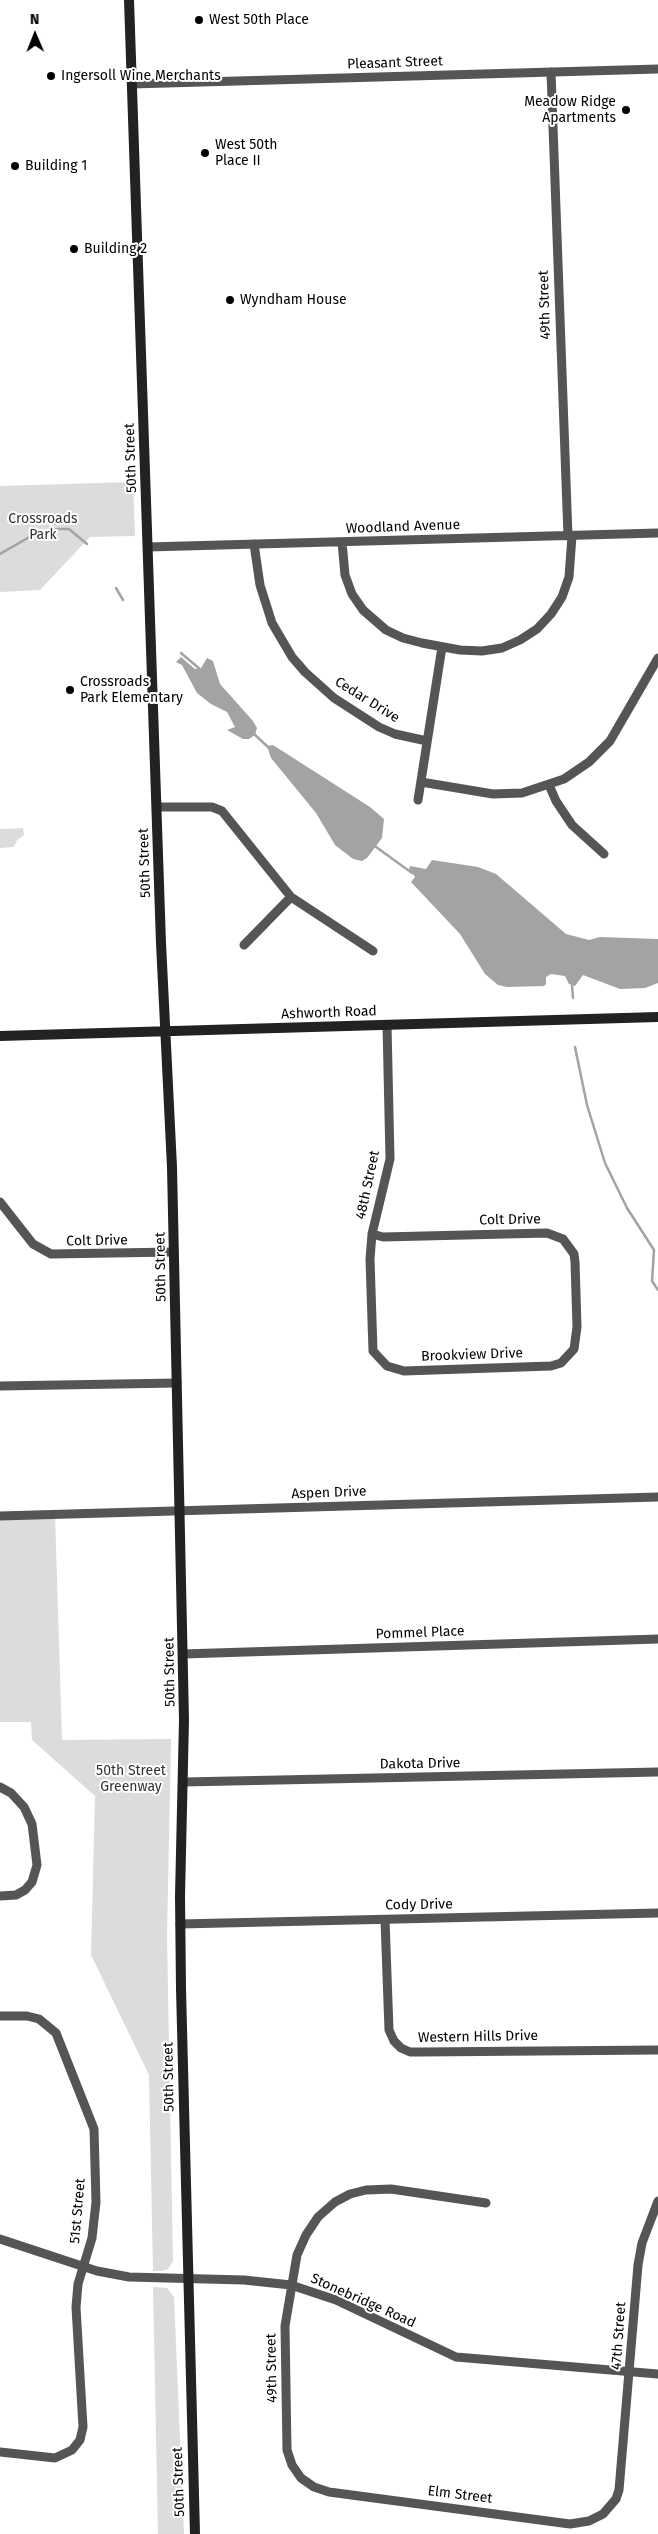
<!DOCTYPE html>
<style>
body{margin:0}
#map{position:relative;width:658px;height:2534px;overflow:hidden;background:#fff;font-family:"Fira Sans",sans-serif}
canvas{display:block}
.north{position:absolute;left:10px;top:10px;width:50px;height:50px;-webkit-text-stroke:4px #fff;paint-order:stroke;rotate:359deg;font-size:14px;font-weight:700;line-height:20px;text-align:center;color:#000}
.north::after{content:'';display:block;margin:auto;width:18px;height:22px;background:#000;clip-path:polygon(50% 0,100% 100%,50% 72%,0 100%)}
</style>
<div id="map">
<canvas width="658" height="2534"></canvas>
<div class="north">N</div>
</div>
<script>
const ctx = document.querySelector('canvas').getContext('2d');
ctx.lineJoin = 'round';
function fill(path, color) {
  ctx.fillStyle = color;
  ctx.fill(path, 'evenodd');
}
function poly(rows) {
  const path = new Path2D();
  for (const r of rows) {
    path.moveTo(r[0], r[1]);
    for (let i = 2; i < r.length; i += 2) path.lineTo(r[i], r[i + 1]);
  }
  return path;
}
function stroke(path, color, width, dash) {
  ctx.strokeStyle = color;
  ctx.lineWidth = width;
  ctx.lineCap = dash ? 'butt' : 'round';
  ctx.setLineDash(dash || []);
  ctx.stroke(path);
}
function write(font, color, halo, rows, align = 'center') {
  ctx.font = font + ' "Fira Sans",sans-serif';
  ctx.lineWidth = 4;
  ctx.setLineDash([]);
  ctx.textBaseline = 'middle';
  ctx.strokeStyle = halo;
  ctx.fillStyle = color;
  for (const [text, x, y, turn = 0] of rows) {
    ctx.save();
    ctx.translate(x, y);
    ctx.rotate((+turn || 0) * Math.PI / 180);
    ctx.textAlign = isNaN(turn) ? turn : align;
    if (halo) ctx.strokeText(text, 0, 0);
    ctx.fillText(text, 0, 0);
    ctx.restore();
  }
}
const green = poly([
 [133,482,135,536,90,537,40,590,0,592,0,486],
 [23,828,24,835,17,840,14,847,0,848,0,829],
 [55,1514,62,1740,171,1739,167,1936,173,2261,168,2269,162,2271,153,2271,149,2075,91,1955,95,1796,32,1740,31,1722,0,1722,0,1516],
 [153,2287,167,2288,174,2297,184,2534,158,2534]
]);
const water = poly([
 [181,657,195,669,201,668,207,658,213,661,220,684,253,721,257,728,255,735,249,739,243,739,227,730,235,727,227,712,211,704,197,693,182,665,176,662],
 [273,745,370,807,384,819,382,838,367,858,362,861,353,859,335,845,316,813,271,758,267,746],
 [432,860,478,867,496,874,566,934,589,940,600,937,658,939,658,983,645,988,620,989,583,975,575,986,569,984,565,976,551,974,546,977,546,984,544,986,507,987,498,985,485,974,460,934,411,882,415,877,409,869,410,866,426,869]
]);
const stream = poly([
 [0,554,33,535,58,529,69,529,87,544],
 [116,588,123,600],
 [181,653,201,670],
 [253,733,269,748],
 [372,844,412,873],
 [572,985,573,998],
 [575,1047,587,1105,605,1163,627,1208,654,1250,652,1281,658,1290]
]);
const minor = poly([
 [551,72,568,536],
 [132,84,658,69],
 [342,542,345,575,352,594,363,610,386,630,403,638,422,643,460,650,482,651,502,648,520,640,537,629,551,614,562,597,569,577,572,536],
 [254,544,260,585,272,623,292,657,305,672,334,698,379,727,395,734,427,741],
 [148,547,658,533],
 [421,782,493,794,522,793,564,779,589,762,610,741,658,658],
 [549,785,556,801,572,825,604,854],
 [418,800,442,647],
 [157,807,212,807,222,811,291,897,373,951],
 [244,945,291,897],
 [0,1202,33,1244,51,1254,174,1252],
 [372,1234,383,1237,547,1233,563,1239,574,1254,575,1262,577,1327,574,1349,561,1363,551,1366,404,1371,387,1366,373,1351,370,1259,372,1234,390,1159,387,1025],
 [0,1386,177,1383],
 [0,1516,658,1497],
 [183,1654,658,1639],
 [184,1782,658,1772],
 [0,1787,11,1793,24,1807,32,1824,37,1865,32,1882,25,1890,16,1895,0,1896],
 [385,1920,389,2030,394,2041,401,2048,410,2052,421,2052,658,2050],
 [180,1924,658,1913],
 [0,2016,27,2016,39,2019,56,2033,94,2129,96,2202,92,2238,78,2284,76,2307,83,2427,80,2440,72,2450,55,2458,0,2452],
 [486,2203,391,2189,366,2190,350,2194,335,2202,318,2217,306,2235,297,2255,285,2326,287,2450,292,2465,301,2478,314,2487,329,2492,570,2524,589,2521,603,2514,616,2499,619,2490,638,2265,642,2243,658,2201],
 [0,2239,97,2271,129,2277,244,2280,291,2285,336,2300,456,2357,658,2374]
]);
const secondary = poly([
 [129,0,161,943,172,1167,184,1720,180,1896,181,1989,195,2534],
 [0,1036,658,1017]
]);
const markers = [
 [199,20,5,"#000"],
 [51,76,5,"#000"],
 [626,110,5,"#000"],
 [205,153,5,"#000"],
 [15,166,5,"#000"],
 [74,249,5,"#000"],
 [230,300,5,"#000"],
 [70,690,5,"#000"]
];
const poiNames = [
 ["West 50th Place",209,20],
 ["Ingersoll Wine Merchants",61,76],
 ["Meadow Ridge",616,102,"right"],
 ["Apartments",616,118,"right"],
 ["West 50th",215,145],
 ["Place II",215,161],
 ["Building 1",25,166],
 ["Building 2",84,249],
 ["Wyndham House",240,300],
 ["Crossroads",80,682],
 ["Park Elementary",80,698]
];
const streetNames = [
 ["Pleasant Street",395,63,-2],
 ["49th Street",545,305,-92],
 ["50th Street",131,458,-92],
 ["Woodland Avenue",403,527,-2],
 ["Cedar Drive",367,700,32],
 ["50th Street",145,863,-92],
 ["Ashworth Road",329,1013,-2],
 ["48th Street",368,1185,-78],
 ["Colt Drive",510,1220,-1],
 ["Colt Drive",97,1241,-1],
 ["50th Street",161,1267,-91],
 ["Brookview Drive",472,1355,-2],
 ["Aspen Drive",329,1493,-2],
 ["Pommel Place",420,1633,-2],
 ["50th Street",170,1672,-91],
 ["Dakota Drive",420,1764,-1],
 ["Cody Drive",419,1905,-1],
 ["Western Hills Drive",478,2037,-1],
 ["50th Street",169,2077,-91],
 ["51st Street",78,2211,-85],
 ["Stonebridge Road",363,2301,24],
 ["47th Street",619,2336,-86],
 ["49th Street",272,2368,-91],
 ["50th Street",179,2482,-92],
 ["Elm Street",460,2495,7]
];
const parkNames = [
 ["Crossroads",43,519],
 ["Park",43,535],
 ["50th Street",131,1771],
 ["Greenway",131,1787]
];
fill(green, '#dcdcdc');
fill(water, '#a3a3a3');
stroke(stream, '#a3a3a3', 2.5);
stroke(minor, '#555', 9);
stroke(secondary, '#222', 10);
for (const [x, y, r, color] of markers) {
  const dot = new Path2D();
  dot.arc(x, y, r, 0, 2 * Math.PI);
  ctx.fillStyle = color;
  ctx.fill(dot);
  stroke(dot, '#fff', 2);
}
write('14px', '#000', '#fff', poiNames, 'left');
write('14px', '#000', '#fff', streetNames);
write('14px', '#333', '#fff', parkNames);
</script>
